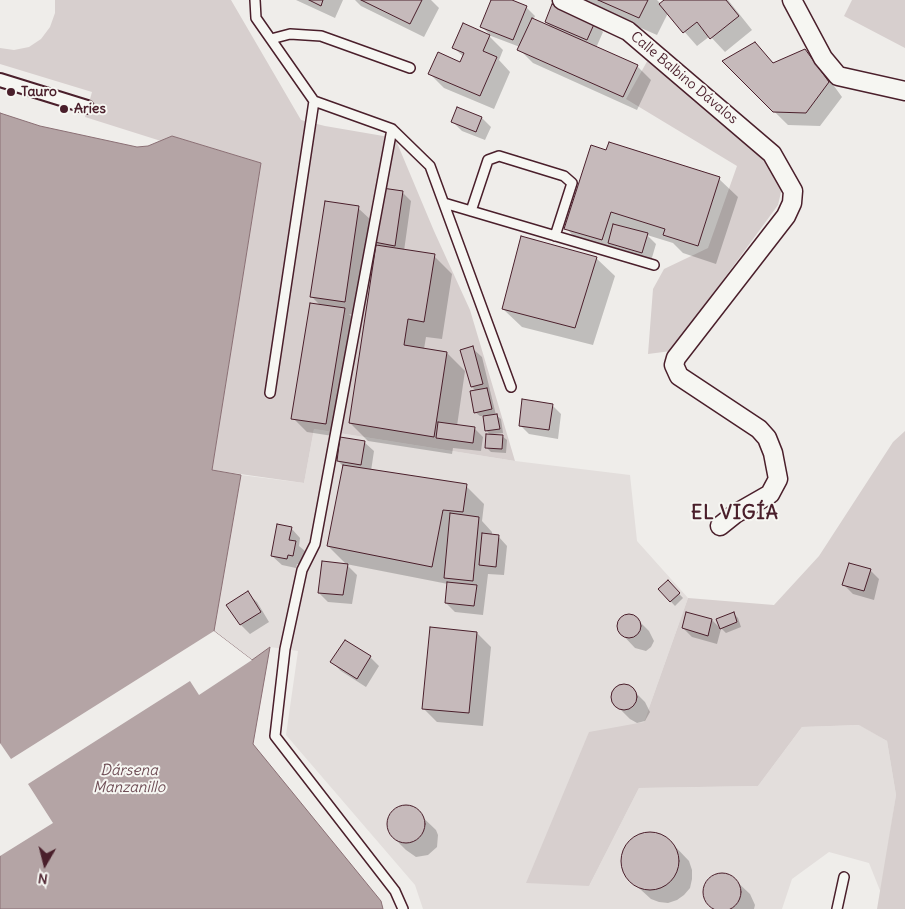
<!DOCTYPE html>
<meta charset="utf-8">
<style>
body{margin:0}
#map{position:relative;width:905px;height:909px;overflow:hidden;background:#efedea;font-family:Delius,sans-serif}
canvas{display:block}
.north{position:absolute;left:20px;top:839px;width:50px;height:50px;-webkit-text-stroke:4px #f6f6f2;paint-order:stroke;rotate:188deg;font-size:14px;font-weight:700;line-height:20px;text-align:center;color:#4a1f2b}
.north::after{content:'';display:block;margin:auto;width:18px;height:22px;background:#4a1f2b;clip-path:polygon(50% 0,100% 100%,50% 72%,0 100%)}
</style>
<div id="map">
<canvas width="905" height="909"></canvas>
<div class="north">N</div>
</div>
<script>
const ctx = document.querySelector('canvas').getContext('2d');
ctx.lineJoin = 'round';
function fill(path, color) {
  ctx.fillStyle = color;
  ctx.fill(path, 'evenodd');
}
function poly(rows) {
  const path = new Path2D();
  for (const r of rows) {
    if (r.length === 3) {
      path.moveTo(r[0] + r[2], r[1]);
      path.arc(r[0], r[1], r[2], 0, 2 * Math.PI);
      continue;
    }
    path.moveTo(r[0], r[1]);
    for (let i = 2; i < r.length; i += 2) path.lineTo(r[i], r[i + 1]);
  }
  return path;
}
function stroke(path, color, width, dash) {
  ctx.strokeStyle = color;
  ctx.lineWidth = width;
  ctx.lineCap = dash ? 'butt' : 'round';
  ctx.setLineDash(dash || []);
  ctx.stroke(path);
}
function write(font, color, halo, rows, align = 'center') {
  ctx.font = font + ' Delius,sans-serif';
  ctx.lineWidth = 4;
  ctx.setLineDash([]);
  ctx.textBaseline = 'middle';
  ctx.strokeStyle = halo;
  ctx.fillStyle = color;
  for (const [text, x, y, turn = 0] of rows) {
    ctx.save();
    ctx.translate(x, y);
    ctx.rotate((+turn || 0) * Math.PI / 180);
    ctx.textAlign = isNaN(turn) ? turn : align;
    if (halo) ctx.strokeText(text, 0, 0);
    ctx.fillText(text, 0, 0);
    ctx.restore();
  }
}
const built = poly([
 [314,429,515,461,630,475,637,541,688,598,644,722,589,886,639,788,758,786,802,727,860,725,887,741,896,795,881,893,869,863,829,852,792,879,782,909,423,909,415,885,286,735,298,651,270,647,252,660,214,631,241,475,304,483]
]);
const green = poly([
 [55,0,231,0,301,120,325,126,395,138,434,231,470,310,515,461,314,429,304,483,212,470,261,163,172,136,161,141,85,117,92,92,0,64,0,48,14,50,29,47,41,39,50,27,55,13],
 [852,0,905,0,905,48,844,16],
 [654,49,717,109,764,159,782,188,778,205,671,351,648,354,653,289,664,269,708,248,737,166,626,99],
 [905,431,905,909,877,909,896,795,887,741,859,725,802,727,758,786,639,788,589,886,526,883,589,732,644,722,688,598,774,605,819,556,893,442]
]);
const water = poly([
 [0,113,40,126,137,147,148,146,172,136,261,163,212,470,241,475,214,631,252,660,270,647,253,744,381,901,383,909,0,909,0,113]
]);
const pier = poly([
 [214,631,252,660,199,695,190,681,28,784,53,823,0,856,0,743,11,759]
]);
const shadow = poly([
 [296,0,343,0,335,18],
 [355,0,431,0,439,8,424,37,361,6],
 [492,0,509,0,526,7,535,16,533,20,553,29,546,22,594,23,603,32,596,48,637,66,651,80,637,110,533,63,519,49,520,47,491,36,482,27],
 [577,0,657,0,661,4,666,0,728,0,752,30,725,52,710,36,697,46,668,13,657,35],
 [489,36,503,50,499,60,510,72,494,109,444,88,430,74,461,64,464,57,454,48],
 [755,43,774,64,804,50,818,64,842,97,820,126,788,125,724,62],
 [482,118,491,127,485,140,462,131,453,122],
 [607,151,719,179,738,197,716,264,683,253,673,243,647,235,656,244,651,261,584,247,566,228],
 [402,192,411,201,404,251,434,256,452,274,442,339,426,337,424,349,447,353,465,371,457,426,474,428,483,437,481,451,453,448,452,454,368,441,350,423,380,247,375,242],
 [358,208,372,221,358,315,349,314,358,323,339,437,307,432,293,418,321,306,312,297],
 [596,258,615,276,593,345,522,327,503,309],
 [472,348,482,357,496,415,501,419,503,433,493,434,502,436,507,440,506,453,491,452,486,447,491,436,486,430,484,416,480,416,475,412,476,391,472,387],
 [552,405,561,414,558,439,529,434,520,425],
 [364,442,374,451,371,471,466,486,484,504,482,521,492,532,492,536,498,536,507,546,504,575,488,574,483,615,455,612,446,603,448,584,346,564,328,546,344,467,338,461],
 [291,528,300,538,299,546,305,551,302,565,297,564,296,568,282,565,272,556],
 [347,565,357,575,352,604,328,602,319,593],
 [870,570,879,579,874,600,853,594,844,585],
 [668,582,683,598,675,606,659,589],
 [247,593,257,602,269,622,250,634,241,625],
 [734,614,738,618,741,627,726,633,721,628],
 [628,615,635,617,649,631,654,641,651,647,646,651,635,648,619,631,618,624,621,618],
 [712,620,721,629,717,644,692,637,683,628],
 [477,633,491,647,483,726,437,722,423,708],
 [370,657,379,666,366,687,341,671,332,662],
 [624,686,631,688,645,702,650,712,645,721,637,723,630,719,616,705,612,698,615,690],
 [407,807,413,808,436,830,438,835,437,847,428,855,416,857,406,850,392,836,389,830,389,818,396,809],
 [650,833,660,835,668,839,689,861,692,870,692,879,690,888,684,895,677,900,668,903,659,902,651,899,629,879,625,872,622,863,626,846,633,839,641,835],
 [719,874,725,874,735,880,750,894,755,905,754,909,714,909,705,896,706,885,714,876]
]);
const building = poly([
 [309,0,323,0,321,6,309,0],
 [361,0,422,0,410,24,361,0],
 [491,0,512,0,527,6,513,40,480,27,491,0],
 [598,0,648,0,639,18,598,0],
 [664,0,726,0,739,16,710,39,697,22,683,33,659,4,664,0],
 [552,4,595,22,587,40,545,22,552,4],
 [532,18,638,65,623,97,517,50,532,18],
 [463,23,490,35,483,51,497,57,480,96,428,74,438,52,460,62,464,53,452,48,463,23],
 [755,42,773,63,805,49,829,82,806,113,773,112,722,61,755,42],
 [457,107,482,117,476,132,451,122,457,107],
 [609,142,720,177,698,246,663,235,665,229,611,212,602,240,564,229,591,145,606,150,609,142],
 [382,188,403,191,395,246,374,242,382,188],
 [325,201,359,206,345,302,310,297,325,201],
 [613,224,648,233,642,253,608,243,613,224],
 [521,236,597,257,575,328,502,309,521,236],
 [376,245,435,254,424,322,408,319,404,345,447,352,434,437,349,423,376,245],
 [310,303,345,308,326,424,291,419,310,303],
 [473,346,483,384,471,387,460,350,473,346],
 [487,388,492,409,474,413,470,391,487,388],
 [522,399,553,404,549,430,519,426,522,399],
 [497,414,500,429,485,431,483,416,497,414],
 [438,422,475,427,473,443,436,438,438,422],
 [486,434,503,435,502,449,485,448,486,434],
 [340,437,365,441,361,465,337,461,340,437],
 [343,465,467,484,463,512,443,510,432,567,327,546,343,465],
 [450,513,479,517,473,581,444,578,450,513],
 [277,524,292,527,289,540,296,541,293,556,288,555,287,559,271,556,277,524],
 [482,533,499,535,496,567,479,565,482,533],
 [322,561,348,564,343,595,318,593,322,561],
 [849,563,871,569,864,591,842,585,849,563],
 [668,580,680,593,670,602,658,589,668,580],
 [447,582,477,585,474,606,445,603,447,582],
 [248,591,261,612,240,625,226,605,248,591],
 [686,612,712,619,708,636,682,628,686,612],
 [734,612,737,622,720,629,716,619,734,612],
 [629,626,12],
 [430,627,477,632,469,713,422,709,430,627],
 [345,640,371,656,357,679,330,662,345,640],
 [624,697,13],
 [406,824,19],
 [650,861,29],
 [722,892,19]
]);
const service = poly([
 [255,0,256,18,314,101,392,129,430,166,511,387],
 [271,39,290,34,321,36,410,68],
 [392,129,315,544,302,570,285,649,275,736,395,891,403,909],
 [444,203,654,265],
 [471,211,488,160,499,156,564,176,572,183,555,236],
 [270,393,314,101],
 [837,909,844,877]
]);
const pedestrian = poly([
 [0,80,87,107]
]);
const minor = poly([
 [562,0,628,31,772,154,793,191,792,203,786,216,676,358,674,365,679,376,759,429,767,438,773,453,778,479,770,494,735,514,720,526],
 [792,0,823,58,838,76,905,91]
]);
const markers = [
 [11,92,5,"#4a1f2b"],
 [64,109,5,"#4a1f2b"]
];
const streetNames = [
 ["Calle Balbino Dávalos",684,78,40]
];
const poiNames = [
 ["Tauro",21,92],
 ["Aries",74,109]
];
const waterNames = [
 ["Dársena",129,771],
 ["Manzanillo",129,788]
];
const districtNames = [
 ["EL VIGÍA",735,514]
];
fill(built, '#e3dedc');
fill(green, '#d7cfce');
fill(water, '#b4a4a5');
stroke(water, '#8a6f74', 1);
fill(pier, '#efedea');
fill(shadow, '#0003');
fill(building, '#c6babb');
stroke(building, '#4a1f2b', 1);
stroke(service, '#4a1f2b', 12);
stroke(pedestrian, '#4a1f2b', 16);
stroke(minor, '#4a1f2b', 21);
stroke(service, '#f6f6f2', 9);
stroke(pedestrian, '#f6f6f2', 12);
stroke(minor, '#f6f6f2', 18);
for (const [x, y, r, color] of markers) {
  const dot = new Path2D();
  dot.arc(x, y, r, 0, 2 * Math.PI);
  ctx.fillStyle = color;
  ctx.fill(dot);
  stroke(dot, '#f6f6f2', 2);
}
write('14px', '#4a1f2b', '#f6f6f2', streetNames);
write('bold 14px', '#4a1f2b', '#f6f6f2', poiNames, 'left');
write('italic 15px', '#6f4e56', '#f6f6f2', waterNames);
ctx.letterSpacing = '1px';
write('bold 19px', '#4a1f2b', '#f6f6f2', districtNames);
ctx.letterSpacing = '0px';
</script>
